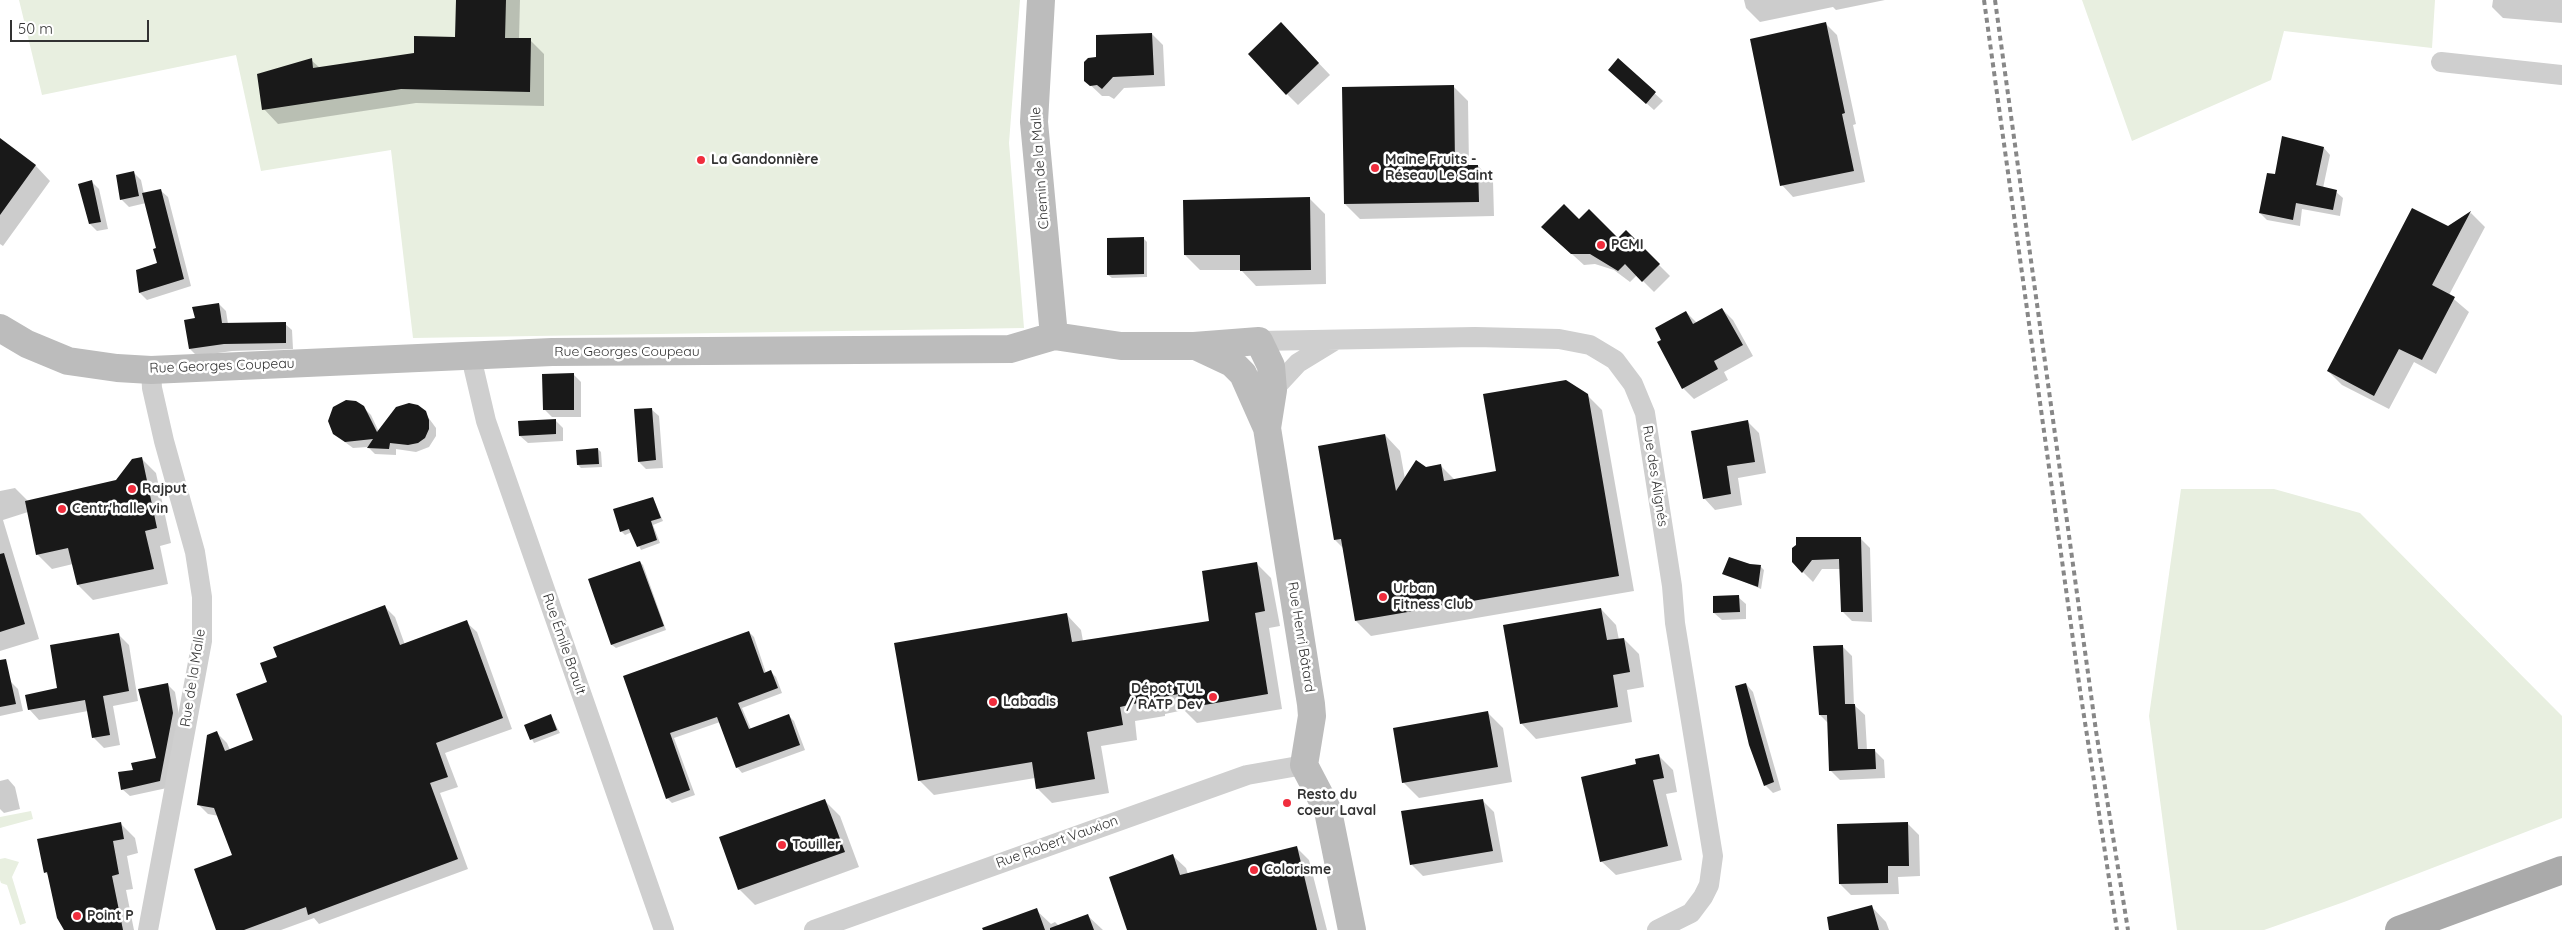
<!DOCTYPE html>
<meta charset="utf-8">
<style>
body{margin:0}
#map{position:relative;width:2562px;height:930px;overflow:hidden;background:#fff;font-family:Quicksand,sans-serif}
canvas{display:block}
.scale{position:absolute;left:10px;top:20px;width:139px;height:22px;box-sizing:border-box;border:2px solid #323232;border-top:0;padding-left:6px;font-size:15px;line-height:18px;white-space:nowrap;color:#323232;-webkit-text-stroke:4px #fff;paint-order:stroke}
</style>
<div id="map">
<canvas width="2562" height="930"></canvas>
<div class="scale">50 m</div>
</div>
<script>
const ctx = document.querySelector('canvas').getContext('2d');
ctx.lineJoin = 'round';
function fill(path, color) {
  ctx.fillStyle = color;
  ctx.fill(path, 'evenodd');
}
function poly(rows) {
  const path = new Path2D();
  for (const r of rows) {
    path.moveTo(r[0], r[1]);
    for (let i = 2; i < r.length; i += 2) path.lineTo(r[i], r[i + 1]);
  }
  return path;
}
function stroke(path, color, width, dash) {
  ctx.strokeStyle = color;
  ctx.lineWidth = width;
  ctx.lineCap = dash ? 'butt' : 'round';
  ctx.setLineDash(dash || []);
  ctx.stroke(path);
}
function write(font, color, halo, rows, align = 'center') {
  ctx.font = font + ' Quicksand,sans-serif';
  ctx.lineWidth = 5;
  ctx.setLineDash([]);
  ctx.textBaseline = 'middle';
  ctx.strokeStyle = halo;
  ctx.fillStyle = color;
  for (const [text, x, y, turn = 0] of rows) {
    ctx.save();
    ctx.translate(x, y);
    ctx.rotate((+turn || 0) * Math.PI / 180);
    ctx.textAlign = isNaN(turn) ? turn : align;
    if (halo) ctx.strokeText(text, 0, 0);
    ctx.fillText(text, 0, 0);
    ctx.restore();
  }
}
const green = poly([
 [19,0,1020,0,1009,143,1024,328,413,338,391,150,261,171,236,55,42,95],
 [2082,0,2435,0,2432,48,2284,31,2271,80,2132,141],
 [2181,489,2274,489,2360,513,2562,716,2562,818,2344,902,2264,930,2177,930,2149,716],
 [31,811,33,819,0,828,0,817],
 [5,858,19,862,12,877,26,923,20,925,7,885,1,883,0,880,0,859]
]);
const shadow = poly([
 [458,0,520,0,519,39,530,40,544,54,544,106,416,103,278,124,264,109,311,60,320,68,415,54,457,38],
 [1744,0,1885,0,1836,10,1833,7,1760,22,1746,8],
 [2493,0,2562,0,2562,23,2503,18,2492,7],
 [1826,24,1837,35,1856,124,1853,125,1865,182,1793,197,1782,185],
 [1152,34,1163,45,1165,86,1124,88,1114,99,1109,96,1102,96,1085,80,1097,58],
 [1292,35,1330,75,1298,105,1287,94],
 [1618,60,1663,101,1654,110,1617,77],
 [1453,86,1468,101,1469,166,1478,166,1493,181,1494,216,1360,219,1345,204],
 [0,140,35,165,50,181,3,246,0,244],
 [2324,148,2330,155,2323,188,2336,192,2343,198,2340,216,2302,209,2300,226,2267,220,2260,213,2276,175],
 [133,172,141,180,144,194,160,190,168,197,191,286,147,300,140,293,138,271,158,263,158,249,146,203,129,207,121,199],
 [92,182,99,189,108,229,97,231,90,224],
 [1310,199,1325,214,1326,284,1256,286,1241,270,1200,270,1185,255],
 [2471,213,2485,227,2449,295,2469,312,2436,374,2414,362,2389,409,2342,385,2328,371,2449,228],
 [1579,221,1618,240,1626,232,1670,276,1654,292,1637,275,1630,282,1614,270,1595,264,1584,265,1542,227],
 [1143,238,1147,242,1147,277,1112,278,1108,275],
 [219,304,226,311,228,324,285,324,292,330,293,349,232,351,197,356,190,349,197,319],
 [1722,309,1733,320,1753,356,1724,372,1728,380,1694,399,1683,388,1686,312,1697,323],
 [573,374,581,382,581,417,552,417,545,410],
 [1587,395,1602,410,1634,591,1371,636,1356,621,1343,548,1335,540,1385,435,1400,451,1405,479,1425,468,1441,466,1455,480,1497,472],
 [363,407,371,415,379,432,422,409,436,428,436,436,429,447,416,452,396,449,396,455,375,454,368,447,353,448,334,434],
 [651,409,659,416,663,468,646,469,639,462,635,410],
 [555,420,563,428,563,441,528,443,520,436],
 [1748,422,1759,433,1766,473,1738,478,1742,505,1715,510,1704,498],
 [598,449,601,452,602,467,581,468,578,465],
 [141,458,156,473,171,543,160,546,168,584,93,600,78,585,73,564,52,569,37,554,28,512,3,520,39,639,0,651,0,491,15,488,28,501,116,481],
 [653,498,663,521,653,525,660,543,641,550,632,532,625,535,621,531],
 [1860,538,1870,548,1872,622,1852,621,1842,611,1841,569,1822,569,1813,582,1793,562,1797,545],
 [640,562,643,565,666,630,616,648,612,645,589,580],
 [1256,563,1271,578,1280,626,1269,628,1282,709,1197,723,1184,710,1165,714,1165,716,1135,721,1137,740,1101,746,1109,793,1052,803,1037,788,1035,778,934,795,919,780,1067,615,1081,630,1083,641,1211,622],
 [1749,565,1761,567,1764,570,1761,589,1724,573],
 [1738,597,1746,604,1746,619,1722,620,1714,613],
 [385,607,395,617,405,645,466,622,477,632,512,729,445,753,458,787,440,793,468,869,319,924,314,918,281,930,217,930,234,856,219,816,208,814,198,804,217,733,227,743,230,750,255,741,269,683,278,657],
 [1601,609,1616,625,1619,640,1624,639,1639,654,1644,687,1627,690,1632,722,1536,739,1521,723],
 [749,632,754,637,766,673,771,672,776,677,782,693,742,708,751,729,789,716,794,721,805,750,742,773,737,767,720,722,674,738,695,795,672,803,667,798,624,677],
 [119,635,129,645,138,701,113,706,120,745,104,748,94,738,88,711,39,720,29,709,59,688],
 [1842,646,1852,656,1854,705,1865,715,1867,750,1874,750,1884,760,1885,778,1840,780,1830,770,1828,723,1820,715],
 [11,682,18,689,23,711,0,716,0,684],
 [167,684,175,692,180,721,167,788,130,796,122,789,134,771,157,759],
 [1746,684,1753,692,1781,790,1773,793,1765,785],
 [1488,713,1503,728,1512,782,1419,798,1403,782],
 [551,716,560,733,534,743,525,726],
 [1658,755,1673,770,1677,792,1666,794,1682,860,1616,875,1601,861,1637,765],
 [8,779,15,787,20,809,4,813,0,809,0,781],
 [825,801,840,816,859,867,755,905,739,889],
 [1483,801,1494,812,1503,862,1423,876,1412,865],
 [121,824,135,838,138,853,127,856,133,889,126,890,134,930,66,930,49,876,45,872],
 [1908,824,1919,835,1920,876,1898,877,1899,894,1851,895,1840,884],
 [1296,847,1309,860,1327,930,1129,930,1172,855,1186,868,1188,874],
 [1871,906,1886,922,1889,930,1831,930],
 [1036,910,1051,924,1055,922,1059,926,1088,916,1103,930,1012,930]
]);
const building = poly([
 [456,0,506,0,505,38,531,38,530,92,401,89,262,110,257,74,312,58,313,68,414,53,414,36,455,37],
 [1281,22,1319,63,1286,95,1248,54],
 [1826,22,1845,113,1842,114,1854,171,1780,186,1750,39],
 [1152,33,1154,75,1113,77,1102,89,1097,85,1090,86,1084,81,1084,62,1088,58,1096,57,1096,35],
 [1618,58,1656,92,1646,104,1608,70],
 [1454,85,1455,165,1478,165,1479,202,1344,204,1342,87],
 [2282,136,2324,147,2316,185,2337,190,2333,210,2296,203,2293,220,2259,213,2267,173,2275,174],
 [0,138,36,165,0,215],
 [134,171,139,196,120,200,116,175],
 [92,180,101,222,89,224,78,184],
 [161,189,184,279,139,293,136,270,157,263,153,249,156,248,142,193],
 [1310,197,1311,270,1240,271,1240,255,1184,255,1183,200],
 [1564,204,1579,219,1589,209,1618,238,1626,230,1660,264,1642,282,1625,264,1618,271,1590,254,1571,254,1541,227],
 [2412,208,2448,226,2471,211,2432,285,2455,297,2422,360,2399,349,2374,396,2327,371],
 [1144,237,1144,274,1107,275,1107,238],
 [219,303,222,323,286,322,286,343,224,344,189,349,184,320,195,318,192,307],
 [1722,308,1743,345,1714,361,1718,369,1682,389,1657,342,1661,340,1655,328,1686,311,1693,324],
 [574,373,574,410,543,410,542,374],
 [1566,380,1588,394,1619,576,1355,621,1341,539,1334,540,1318,446,1385,434,1396,491,1416,460,1426,467,1441,464,1444,481,1496,471,1483,394],
 [346,400,356,401,364,406,377,432,396,407,409,403,418,405,426,411,429,420,429,429,425,438,418,443,408,445,390,443,389,449,367,448,373,439,345,442,333,434,328,421,333,407],
 [652,408,656,460,638,462,634,409],
 [556,419,556,434,519,436,518,421],
 [1748,420,1755,462,1727,466,1731,494,1703,499,1691,431],
 [598,448,599,464,577,465,576,450],
 [142,457,157,528,145,531,154,569,77,585,68,548,36,555,25,501,116,480,132,459],
 [653,497,661,518,651,521,657,540,637,547,629,529,620,532,613,509],
 [1796,537,1861,537,1863,612,1841,612,1839,559,1812,560,1802,573,1792,562,1792,548,1796,545],
 [4,553,25,624,0,632,0,554],
 [1729,557,1750,564,1761,565,1758,587,1722,574],
 [640,561,664,626,611,645,588,579],
 [1257,562,1265,611,1255,613,1268,694,1181,709,1178,694,1120,707,1123,725,1087,732,1095,779,1036,789,1032,762,918,781,894,643,1067,613,1072,642,1209,621,1202,571],
 [1739,595,1740,612,1713,613,1713,596],
 [385,605,400,645,467,620,503,718,436,743,448,777,430,783,458,859,308,915,306,907,244,930,216,930,194,869,232,855,214,808,197,805,207,735,217,731,225,751,253,740,236,694,267,682,260,663,277,657,273,647],
 [1601,608,1607,640,1624,638,1630,672,1613,675,1618,707,1520,724,1503,625],
 [749,631,764,673,771,670,778,688,738,703,749,729,789,714,800,745,736,768,717,717,670,733,690,790,666,799,623,676],
 [119,633,129,691,103,696,110,735,92,738,85,700,28,710,25,695,57,688,50,645],
 [1843,645,1845,704,1855,704,1858,749,1875,749,1876,769,1829,771,1827,715,1819,715,1813,646],
 [6,659,16,704,0,707,0,660],
 [168,683,173,713,160,781,121,790,118,772,133,770,131,763,156,758,138,689],
 [1746,683,1774,782,1764,786,1749,745,1735,686],
 [1488,711,1498,767,1402,783,1393,728],
 [551,714,557,730,530,740,524,725],
 [1659,754,1664,778,1653,780,1668,846,1600,862,1581,777,1636,764,1635,759],
 [825,799,845,852,738,890,719,837],
 [1483,799,1493,851,1410,865,1401,811],
 [121,822,124,839,113,841,119,874,112,876,123,930,64,930,57,918,47,872,44,873,37,839],
 [1908,822,1909,866,1888,866,1888,883,1839,884,1837,824],
 [1297,846,1317,930,1127,930,1109,877,1173,854,1180,875],
 [1872,905,1879,930,1829,930,1827,917],
 [1037,908,1045,930,983,930,982,928],
 [1088,914,1094,930,1050,930,1050,928]
]);
const street = poly([
 [2441,62,2562,75],
 [1259,341,1475,337,1559,339,1590,345,1615,360,1633,384,1645,413,1672,586,1675,623,1713,856,1709,885,1703,897,1691,913,1657,930],
 [471,357,486,421,664,930],
 [1273,390,1298,363,1334,341],
 [148,930,202,641,202,597,195,552,164,441,152,388,151,370],
 [814,930,1247,775,1304,765]
]);
const secondary = poly([
 [1041,0,1034,122,1054,336],
 [0,328,27,344,68,361,117,368,151,370,552,352,1010,349,1054,336,1121,346,1194,346,1259,341,1271,366,1273,390,1267,428,1311,704,1312,716,1304,765,1328,811,1352,930],
 [1198,347,1232,363,1243,374,1267,428]
]);
const primary = poly([
 [2399,930,2562,870]
]);
const rail = poly([
 [1984,0,2080,690,2117,930],
 [1995,0,2096,731,2128,930]
]);
const markers = [
 [701,160,5,"#f02d3d"],
 [1375,168,5,"#f02d3d"],
 [1601,245,5,"#f02d3d"],
 [132,489,5,"#f02d3d"],
 [62,509,5,"#f02d3d"],
 [1383,597,5,"#f02d3d"],
 [1213,697,5,"#f02d3d"],
 [993,702,5,"#f02d3d"],
 [1287,803,5,"#f02d3d"],
 [782,845,5,"#f02d3d"],
 [1254,870,5,"#f02d3d"],
 [77,916,5,"#f02d3d"]
];
const poiNames = [
 ["La Gandonnière",711,160],
 ["Maine Fruits -",1385,160],
 ["Réseau Le Saint",1385,176],
 ["PCMI",1611,245],
 ["Rajput",142,489],
 ["Centr'halle vin",72,509],
 ["Urban",1393,589],
 ["Fitness Club",1393,605],
 ["Dépot TUL",1203,689,"right"],
 ["/ RATP Dev",1203,705,"right"],
 ["Labadis",1003,702],
 ["Resto du",1297,795],
 ["coeur Laval",1297,811],
 ["Touiller",792,845],
 ["Colorisme",1264,870],
 ["Point P",87,916]
];
const streetNames = [
 ["Chemin de la Malle",1040,168,-94],
 ["Rue Georges Coupeau",627,352],
 ["Rue Georges Coupeau",222,366,-2],
 ["Rue des Alignés",1655,476,81],
 ["Rue Henri Bâtard",1301,637,81],
 ["Rue Émile Brault",564,644,71],
 ["Rue de la Malle",193,678,-81],
 ["Rue Robert Vauxion",1057,842,-20]
];
fill(green, '#e8efe0');
fill(shadow, '#0003');
fill(building, '#191919');
stroke(street, '#cfcfcf', 20);
stroke(secondary, '#bcbcbc', 28);
stroke(primary, '#aaa', 28);
stroke(rail, '#878787', 4, [5, 4]);
for (const [x, y, r, color] of markers) {
  const dot = new Path2D();
  dot.arc(x, y, r, 0, 2 * Math.PI);
  ctx.fillStyle = color;
  ctx.fill(dot);
  stroke(dot, '#fff', 2);
}
write('bold 14px', '#323232', '#fff', poiNames, 'left');
write('14px', '#323232', '#fff', streetNames);
</script>
